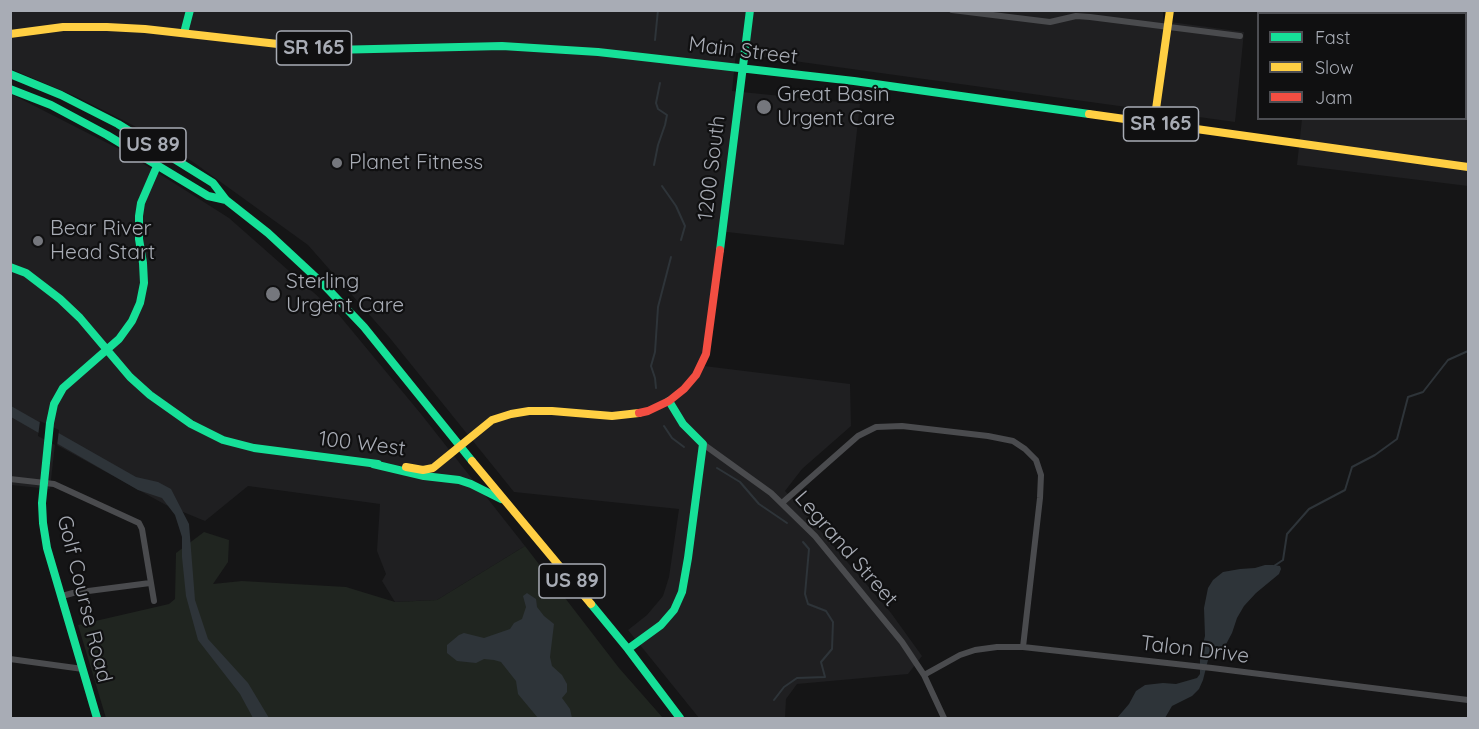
<!DOCTYPE html>
<style>
body{margin:0}
#map{position:relative;width:1479px;height:729px;overflow:hidden;background:#151516;font-family:Quicksand,sans-serif}
canvas{display:block}
.frame{position:absolute;inset:0;border:12px solid #a8acb5;pointer-events:none}
.legend{position:absolute;left:1257px;top:12px;width:210px;height:108px;box-sizing:border-box;background:#101011;border:2px solid #4d4e53;margin:0;padding:8px 10px;list-style:none;font-size:18px;color:#a8acb5}
.legend li{display:flex;align-items:center;gap:12px;height:30px}
.legend b{width:30px;border:2px solid #4d4e53}
</style>
<div id="map">
<canvas width="1479" height="729"></canvas>
<div class="frame"></div>
<ul class="legend">
<li><b style="height:8px;background:#16e098"></b>Fast</li>
<li><b style="height:8px;background:#ffcf43"></b>Slow</li>
<li><b style="height:8px;background:#f24e42"></b>Jam</li>
</ul>
</div>
<script>
const ctx = document.querySelector('canvas').getContext('2d');
ctx.lineJoin = 'round';
function fill(path, color) {
  ctx.fillStyle = color;
  ctx.fill(path, 'evenodd');
}
function poly(rows) {
  const path = new Path2D();
  for (const r of rows) {
    path.moveTo(r[0], r[1]);
    for (let i = 2; i < r.length; i += 2) path.lineTo(r[i], r[i + 1]);
  }
  return path;
}
function stroke(path, color, width, dash) {
  ctx.strokeStyle = color;
  ctx.lineWidth = width;
  ctx.lineCap = dash ? 'butt' : 'round';
  ctx.setLineDash(dash || []);
  ctx.stroke(path);
}
function write(font, color, halo, rows, align = 'center') {
  ctx.font = font + ' Quicksand,sans-serif';
  ctx.lineWidth = 4.5;
  ctx.setLineDash([]);
  ctx.textBaseline = 'middle';
  ctx.strokeStyle = halo;
  ctx.fillStyle = color;
  for (const [text, x, y, turn = 0] of rows) {
    ctx.save();
    ctx.translate(x, y);
    ctx.rotate((+turn || 0) * Math.PI / 180);
    ctx.textAlign = isNaN(turn) ? turn : align;
    if (halo) ctx.strokeText(text, 0, 0);
    ctx.fillText(text, 0, 0);
    ctx.restore();
  }
}
const built = poly([
 [1163,10,1163,21,1244,32,1235,122,736,53,732,91,860,104,844,245,718,231,704,366,850,384,851,426,802,469,785,491,800,507,891,613,922,656,908,674,797,684,786,699,785,718,699,718,628,630,647,615,663,596,669,577,679,509,514,492,389,337,308,245,193,162,150,134,77,97,11,69,10,11],
 [1386,10,1468,11,1468,186,1297,165,1302,119,1466,118,1466,14,1386,13],
 [11,94,125,152,229,218,339,315,421,414,525,546,437,600,395,602,382,581,386,574,377,551,380,504,248,486,205,521,166,505,55,444,50,489,11,485]
]);
const green = poly([
 [204,532,229,540,228,562,213,584,242,581,346,587,395,602,437,600,525,546,619,668,663,718,106,718,78,625,169,604,175,599,176,553]
]);
const water = poly([
 [11,406,136,477,158,482,171,489,189,524,195,600,208,639,248,683,269,718,253,718,240,694,198,640,186,596,182,557,182,537,175,515,162,498,138,490,11,417],
 [1265,565,1273,565,1280,566,1281,569,1279,574,1256,593,1244,606,1237,618,1232,633,1224,648,1216,653,1209,656,1203,680,1199,689,1192,696,1172,706,1165,718,1117,718,1129,704,1136,691,1145,685,1163,683,1176,684,1197,678,1200,674,1200,656,1205,636,1204,608,1208,588,1213,580,1223,572,1240,569,1255,568],
 [527,593,536,599,537,607,544,616,554,624,550,657,552,666,562,675,567,684,567,692,562,698,570,709,572,718,538,718,518,694,516,681,501,662,494,660,484,659,476,663,457,661,447,653,447,645,459,635,464,633,484,638,510,629,514,623,522,619,526,607,523,596]
]);
const pier = poly([
 [40,421,59,430,57,446,38,436]
]);
const stream = poly([
 [655,40,658,10],
 [654,165,658,145,665,125,667,115,658,109,656,103,660,83],
 [662,186,676,206,685,226,681,240],
 [656,388,655,378,651,366,655,352,658,307,671,257],
 [664,426,672,438,684,447],
 [717,468,740,482,759,504,787,523],
 [1274,566,1283,560,1287,534,1309,509,1345,490,1352,467,1375,455,1397,439,1408,397,1423,392,1448,360,1468,351],
 [774,700,784,687,797,678,825,677,821,662,832,649,833,622,826,611,808,604,805,594,809,549,803,542]
]);
const street = poly([
 [952,10,1050,22,1076,16,1090,17,1240,36],
 [703,444,771,493,815,536,902,642,924,675,944,718],
 [10,479,54,484,139,523,142,529,154,601],
 [782,503,858,436,876,427,902,426,988,436,1013,441,1025,449,1036,460,1041,475,1040,498,1023,647],
 [62,596,73,593,150,583],
 [10,659,83,669],
 [924,675,960,655,975,650,997,647,1023,647,1212,668,1468,700]
]);
const fast = poly([
 [184,33,190,10],
 [331,50,502,46,598,52,854,81,1089,114],
 [10,74,61,95,118,124,213,183,226,200,268,233,324,285,364,327,472,461],
 [10,89,51,105,107,135,208,196,226,200],
 [720,250,750,10],
 [10,267,26,273,60,299,80,318,130,377,150,395,191,424,223,440,254,448,378,464],
 [373,464,424,476,459,480,471,484,501,499],
 [591,604,628,649,680,718],
 [628,649,661,625,674,610,682,592,688,558,703,444,683,424,669,401],
 [97,718,47,548,43,523,42,503,50,423,54,404,63,388,119,339,132,321,140,303,144,283,143,263,139,239,139,216,141,203,157,166]
]);
const slow = poly([
 [10,34,63,27,107,27,145,29,331,50],
 [1089,114,1468,167],
 [1154,123,1170,10],
 [472,461,591,604],
 [406,467,423,470,433,468,492,420,511,414,529,411,552,411,612,416,639,413]
]);
const jam = poly([
 [639,413,648,411,669,401,684,389,696,375,706,354,720,250]
]);
const markers = [
 [764,107,8,"#75777d"],
 [337,163,6,"#75777d"],
 [38,241,6,"#75777d"],
 [273,294,8,"#75777d"]
];
const shields = [
 [314,48,75],
 [1161,124,75],
 [153,145,66],
 [572,581,66]
];
const shieldNames = [
 ["SR 165",314,48],
 ["SR 165",1161,124],
 ["US 89",153,145],
 ["US 89",572,581]
];
const streetNames = [
 ["Main Street",743,51,7],
 ["1200 South",712,168,-83],
 ["100 West",362,444,7],
 ["Legrand Street",846,549,49],
 ["Golf Course Road",84,599,76],
 ["Talon Drive",1195,650,7]
];
const poiNames = [
 ["Great Basin",777,95],
 ["Urgent Care",777,119],
 ["Planet Fitness",349,163],
 ["Bear River",50,229],
 ["Head Start",50,253],
 ["Sterling",286,282],
 ["Urgent Care",286,306]
];
fill(built, '#1f1f21');
fill(green, '#202520');
fill(water, '#2e3439');
fill(pier, '#151516');
stroke(stream, '#2e3439', 2);
stroke(street, '#4a4b4e', 6);
stroke(fast, '#16e098', 8);
stroke(slow, '#ffcf43', 8);
stroke(jam, '#f24e42', 8);
for (const [x, y, r, color] of markers) {
  const dot = new Path2D();
  dot.arc(x, y, r, 0, 2 * Math.PI);
  ctx.fillStyle = color;
  ctx.fill(dot);
  stroke(dot, '#101011', 2);
}
for (const [x, y, w] of shields) {
  const box = new Path2D();
  box.roundRect(x - w / 2, y - 17, w, 34, 4.5);
  ctx.fillStyle = '#101011';
  ctx.fill(box);
  stroke(box, '#a8acb5', 1.5);
}
write('bold 20px', '#a8acb5', null, shieldNames);
write('21px', '#a8acb5', '#101011', streetNames);
write('21px', '#a8acb5', '#101011', poiNames, 'left');
</script>
